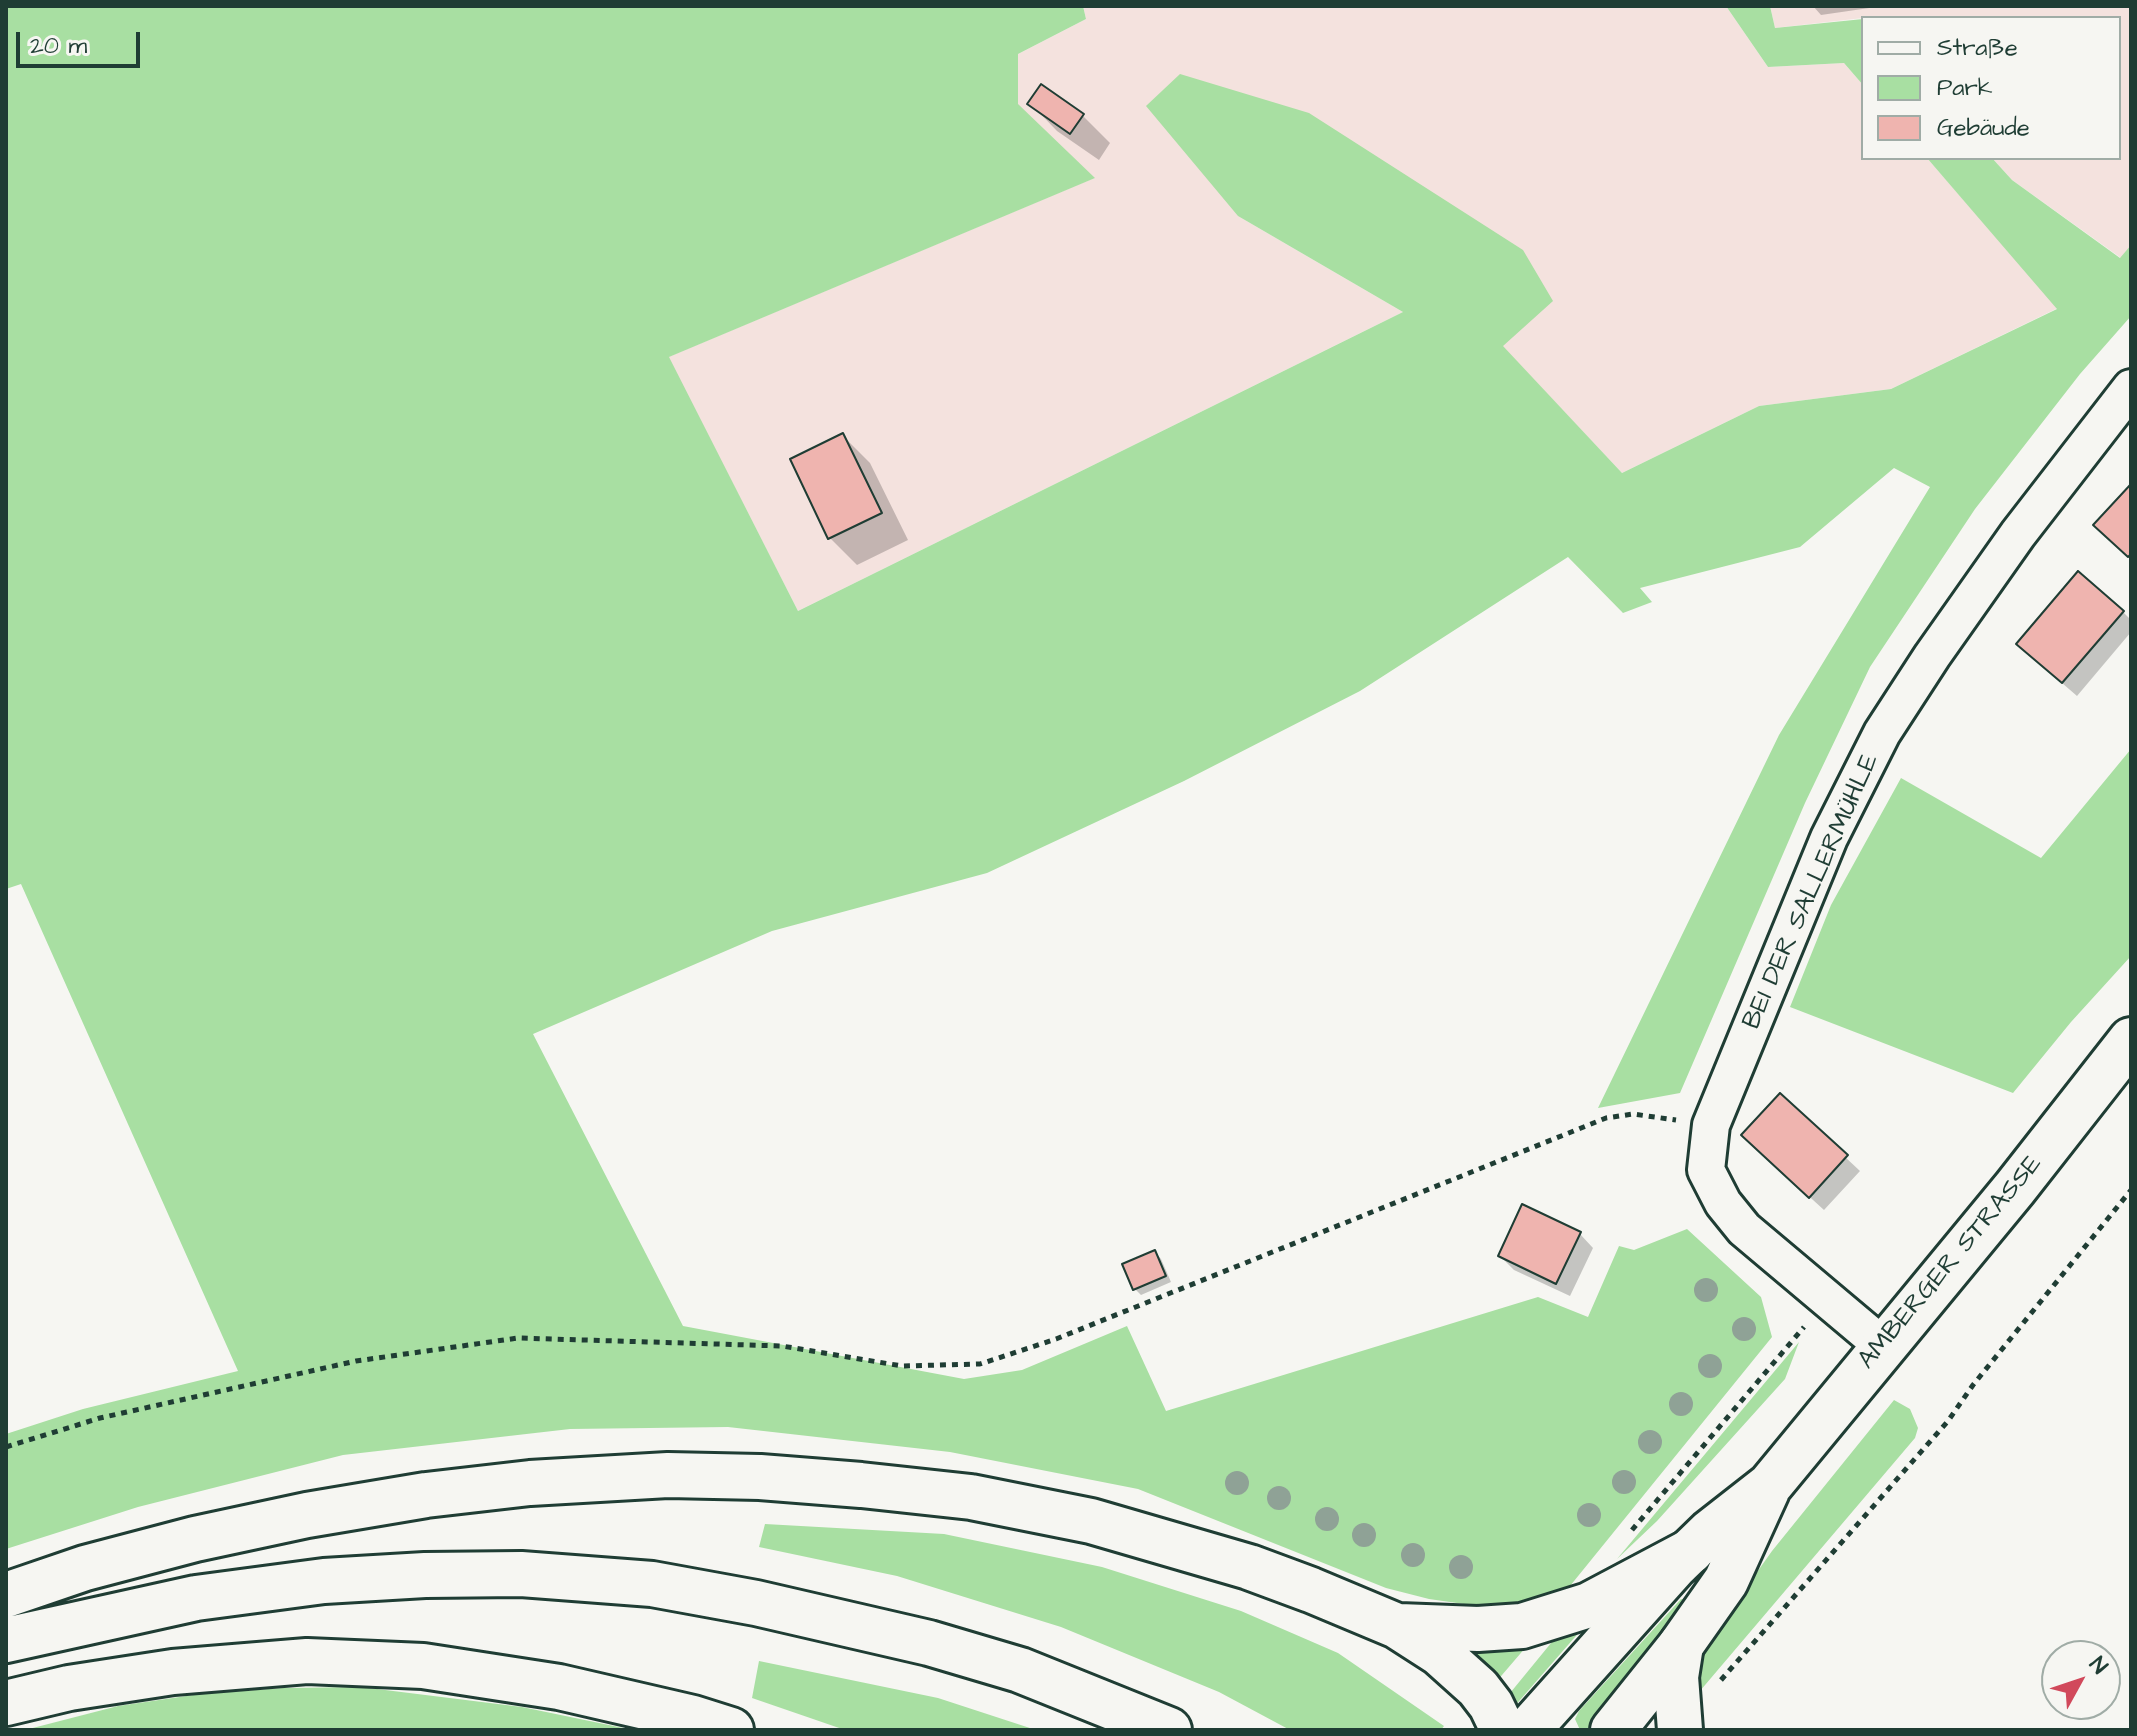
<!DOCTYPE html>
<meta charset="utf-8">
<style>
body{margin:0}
#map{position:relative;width:2137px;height:1736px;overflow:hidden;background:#f6f6f2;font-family:"Architects Daughter",sans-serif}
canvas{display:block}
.frame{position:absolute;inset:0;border:8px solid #1f3d34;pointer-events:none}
.legend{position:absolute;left:1861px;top:16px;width:260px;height:144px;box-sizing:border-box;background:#f6f6f2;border:2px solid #a0aca6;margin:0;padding:10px 14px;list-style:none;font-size:24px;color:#1f3d34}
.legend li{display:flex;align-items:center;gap:16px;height:40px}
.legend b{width:40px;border:2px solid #a0aca6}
.north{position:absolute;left:2041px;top:1640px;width:80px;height:80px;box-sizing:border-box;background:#f6f6f2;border:2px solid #a0aca6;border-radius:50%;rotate:50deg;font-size:22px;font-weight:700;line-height:32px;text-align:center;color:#1f3d34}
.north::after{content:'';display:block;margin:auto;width:28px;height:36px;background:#d1495b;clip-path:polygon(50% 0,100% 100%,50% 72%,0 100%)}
.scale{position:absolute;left:16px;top:32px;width:124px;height:36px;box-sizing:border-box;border:4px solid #1f3d34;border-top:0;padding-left:10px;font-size:24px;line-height:28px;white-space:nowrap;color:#1f3d34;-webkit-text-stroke:6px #f6f6f2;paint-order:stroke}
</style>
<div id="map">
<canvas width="2137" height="1736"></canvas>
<div class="frame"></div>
<ul class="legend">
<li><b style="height:10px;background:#f6f6f2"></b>Straße</li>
<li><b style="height:22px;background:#a8dfa2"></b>Park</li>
<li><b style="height:22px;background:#efb4af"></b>Gebäude</li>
</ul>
<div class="north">N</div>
<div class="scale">20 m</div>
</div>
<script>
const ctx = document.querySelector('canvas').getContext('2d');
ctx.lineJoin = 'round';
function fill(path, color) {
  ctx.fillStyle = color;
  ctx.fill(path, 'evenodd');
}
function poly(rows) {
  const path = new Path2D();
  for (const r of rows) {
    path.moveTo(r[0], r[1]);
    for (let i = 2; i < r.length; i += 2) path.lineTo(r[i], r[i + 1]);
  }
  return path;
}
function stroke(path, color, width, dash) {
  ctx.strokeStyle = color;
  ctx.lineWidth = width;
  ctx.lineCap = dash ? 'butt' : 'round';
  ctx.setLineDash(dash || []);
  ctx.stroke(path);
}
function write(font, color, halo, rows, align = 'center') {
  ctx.font = font + ' "Architects Daughter",sans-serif';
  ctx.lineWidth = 8;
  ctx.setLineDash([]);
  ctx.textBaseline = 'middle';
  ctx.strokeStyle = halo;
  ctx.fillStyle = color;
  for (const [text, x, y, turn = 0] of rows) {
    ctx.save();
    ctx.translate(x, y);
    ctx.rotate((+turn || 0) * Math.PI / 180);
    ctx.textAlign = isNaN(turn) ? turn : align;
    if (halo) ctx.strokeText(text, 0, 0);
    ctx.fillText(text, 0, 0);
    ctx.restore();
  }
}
const built = poly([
 [1083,6,1726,6,1768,67,1844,63,1863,85,1863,158,1927,158,2058,308,1891,389,1759,406,1622,473,1502,346,1238,216,1403,312,798,611,668,357,1094,178,1018,105,1018,54,1086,19],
 [1770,6,2131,6,2131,245,2121,258,2012,180,1992,158,2119,158,2119,18,1863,18,1775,28]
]);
const green = poly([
 [6,6,1083,6,1086,19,1018,54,1018,104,1095,178,669,357,798,611,1403,312,1238,216,1146,106,1180,74,1309,113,1523,250,1553,301,1503,346,1622,473,1759,406,1891,389,2057,309,1927,158,1992,158,2012,180,2120,258,2131,245,2131,316,2080,374,1975,509,1870,667,1805,803,1680,1093,1598,1108,1779,735,1930,487,1894,468,1800,547,1640,588,1652,602,1623,613,1568,557,1360,691,1184,781,987,873,772,931,533,1034,683,1326,964,1379,1022,1370,1127,1326,1166,1411,1538,1297,1588,1317,1619,1246,1634,1250,1687,1229,1761,1297,1772,1337,1570,1586,1536,1601,1485,1607,1429,1599,1386,1588,1138,1489,950,1452,728,1427,570,1429,343,1455,138,1507,6,1549,6,1434,83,1409,238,1371,21,884,6,889],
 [1726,6,1770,6,1775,28,1863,19,1863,85,1844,63,1768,67],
 [2131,749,2131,956,2071,1022,2013,1093,1790,1007,1831,905,1901,778,2041,858],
 [1799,1342,1785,1379,1657,1521,1617,1559],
 [1894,1400,1910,1409,1918,1428,1915,1438,1694,1698,1699,1665,1711,1637,1772,1551],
 [765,1524,944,1534,1102,1567,1241,1611,1338,1653,1444,1726,1441,1730,1290,1730,1219,1692,1061,1627,897,1576,759,1547],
 [1681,1599,1687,1601,1596,1730,1580,1730,1575,1719,1579,1711],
 [1589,1621,1513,1708,1506,1698,1565,1626],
 [1538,1633,1496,1682,1453,1641],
 [759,1661,938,1698,1036,1730,845,1730,752,1698],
 [361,1687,522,1707,633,1730,25,1730,118,1706,200,1694,283,1688]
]);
const shadow = poly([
 [1813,6,1883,6,1821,15],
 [1030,103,1083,116,1110,143,1099,160,1057,131],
 [843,436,870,463,908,540,857,565,830,538],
 [2123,612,2131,620,2131,632,2077,696,2032,657],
 [1780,1096,1860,1171,1824,1210,1757,1149],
 [1580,1234,1593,1248,1570,1296,1514,1270,1500,1256],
 [1155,1252,1161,1259,1171,1282,1141,1295,1135,1289]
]);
const building = poly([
 [1041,84,1084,114,1070,134,1027,104,1041,84],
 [843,433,882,513,828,539,790,459,843,433],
 [2131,484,2131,554,2128,557,2093,525,2131,484],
 [2078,571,2124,611,2062,683,2016,644,2078,571],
 [1780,1093,1848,1155,1809,1198,1741,1135,1780,1093],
 [1522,1204,1581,1232,1556,1284,1498,1256,1522,1204],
 [1155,1250,1166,1276,1133,1290,1122,1264,1155,1250]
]);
const path = poly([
 [6,1447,100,1418,356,1361,518,1338,782,1346,902,1366,980,1364,1056,1339,1606,1118,1633,1114,1676,1120],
 [1632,1530,1804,1327],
 [1721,1680,1948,1421,1973,1385,2131,1190]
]);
const minor = poly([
 [1883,1346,1744,1229,1723,1203,1706,1170,1711,1125,1829,838,1882,733,1932,656,2018,534,2131,388]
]);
const secondary = poly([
 [1528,1730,1674,1567,1710,1532,1770,1485,2015,1188,2131,1040],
 [1613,1730,1681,1645,1726,1581,1767,1491]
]);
const trunk = poly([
 [6,1595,85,1568,195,1539,307,1515,426,1495,530,1483,668,1475,760,1477,861,1485,971,1497,1091,1521,1249,1567,1311,1590,1397,1626,1439,1653,1478,1688,1491,1705,1503,1730],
 [1399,1626,1478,1629,1522,1626,1589,1605,1691,1551],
 [6,1640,196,1598,324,1581,425,1575,521,1574,652,1584,756,1603,929,1643,1020,1670,1169,1730],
 [6,1703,69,1688,173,1672,307,1661,423,1666,559,1687,693,1718,731,1730],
 [1680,1730,1676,1677,1681,1645]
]);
const trees = [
 [1706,1290],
 [1744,1329],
 [1710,1366],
 [1681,1404],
 [1650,1442],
 [1624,1482],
 [1237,1483],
 [1279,1498],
 [1589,1515],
 [1327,1519],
 [1364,1535],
 [1413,1555],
 [1461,1567]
];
const streetNames = [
 ["BEI DER SALLERMÜHLE",1812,892,-66],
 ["AMBERGER STRASSE",1951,1263,-50]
];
fill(built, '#f4e2de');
fill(green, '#a8dfa2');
fill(shadow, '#0003');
fill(building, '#efb4af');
stroke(building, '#1f3d34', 2);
stroke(minor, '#1f3d34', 42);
stroke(secondary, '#1f3d34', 50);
stroke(trunk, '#1f3d34', 50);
stroke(path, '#1f3d34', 5, [6, 6]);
stroke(minor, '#f6f6f2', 36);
stroke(secondary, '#f6f6f2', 44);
stroke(trunk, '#f6f6f2', 44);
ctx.fillStyle = '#8fa296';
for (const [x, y] of trees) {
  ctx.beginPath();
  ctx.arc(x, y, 12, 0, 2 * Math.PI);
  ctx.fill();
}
write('26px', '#1f3d34', '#f6f6f2', streetNames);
</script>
